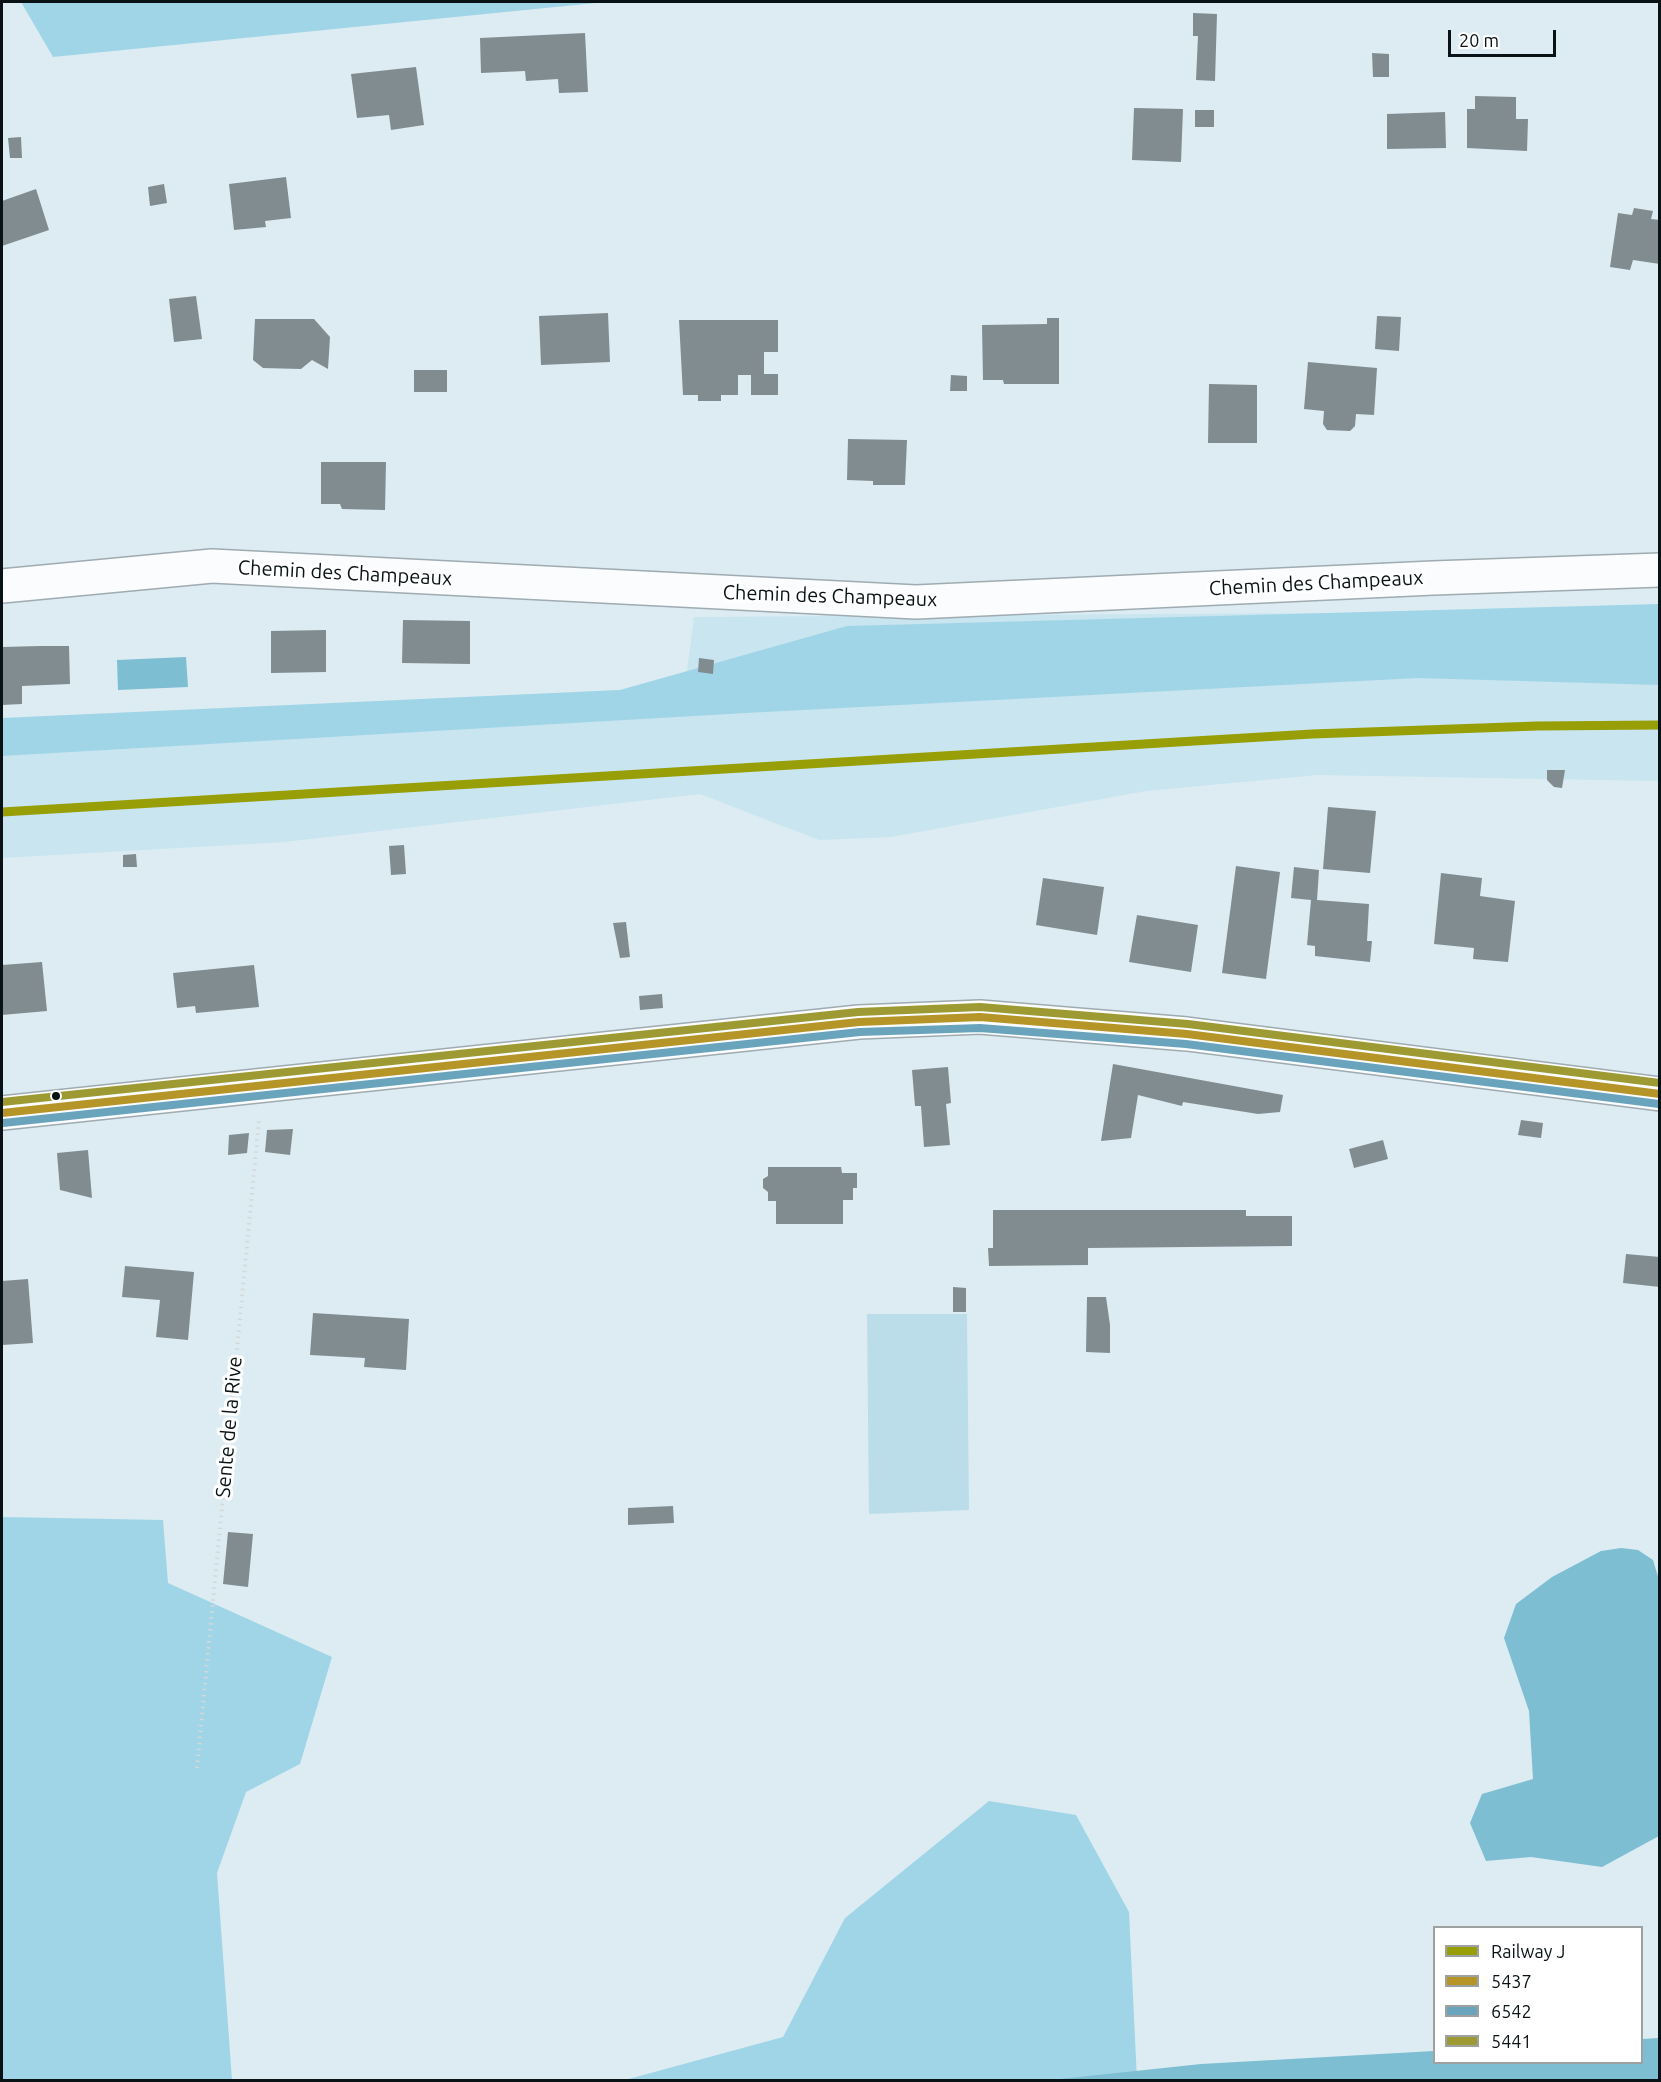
<!DOCTYPE html>
<style>
body{margin:0}
#map{position:relative;width:1661px;height:2082px;overflow:hidden;background:#dcecf2;font-family:Ubuntu,sans-serif}
canvas{display:block}
.frame{position:absolute;inset:0;border:3px solid #091316;pointer-events:none}
.legend{position:absolute;left:1433px;top:1926px;width:210px;height:138px;box-sizing:border-box;background:#fff;border:2px solid #9da1a2;margin:0;padding:8px 10px;list-style:none;font-size:18px;color:#091316}
.legend li{display:flex;align-items:center;gap:12px;height:30px}
.legend b{width:30px;border:2px solid #9da1a2}
.scale{position:absolute;left:1448px;top:30px;width:108px;height:27px;box-sizing:border-box;border:3px solid #091316;border-top:0;padding-left:8px;font-size:18px;line-height:21px;white-space:nowrap;color:#091316;-webkit-text-stroke:4px #fff;paint-order:stroke}
</style>
<div id="map">
<canvas width="1661" height="2082"></canvas>
<div class="frame"></div>
<ul class="legend">
<li><b style="height:8px;background:#979e06"></b>Railway J</li>
<li><b style="height:8px;background:#b59428"></b>5437</li>
<li><b style="height:8px;background:#6aa4bc"></b>6542</li>
<li><b style="height:8px;background:#9d9a33"></b>5441</li>
</ul>
<div class="scale">20 m</div>
</div>
<script>
const ctx = document.querySelector('canvas').getContext('2d');
ctx.lineJoin = 'round';
function fill(path, color) {
  ctx.fillStyle = color;
  ctx.fill(path, 'evenodd');
}
function poly(rows) {
  const path = new Path2D();
  for (const r of rows) {
    path.moveTo(r[0], r[1]);
    for (let i = 2; i < r.length; i += 2) path.lineTo(r[i], r[i + 1]);
  }
  return path;
}
function stroke(path, color, width, dash) {
  ctx.strokeStyle = color;
  ctx.lineWidth = width;
  ctx.lineCap = dash ? 'butt' : 'round';
  ctx.setLineDash(dash || []);
  ctx.stroke(path);
}
function write(font, color, halo, rows, align = 'center') {
  ctx.font = font + ' Ubuntu,sans-serif';
  ctx.lineWidth = 6;
  ctx.setLineDash([]);
  ctx.textBaseline = 'middle';
  ctx.strokeStyle = halo;
  ctx.fillStyle = color;
  for (const [text, x, y, turn = 0] of rows) {
    ctx.save();
    ctx.translate(x, y);
    ctx.rotate((+turn || 0) * Math.PI / 180);
    ctx.textAlign = isNaN(turn) ? turn : align;
    if (halo) ctx.strokeText(text, 0, 0);
    ctx.fillText(text, 0, 0);
    ctx.restore();
  }
}
const built = poly([
 [1483,612,1659,619,1659,781,1318,775,1146,791,891,837,819,840,700,794,284,842,2,858,2,719,685,687,694,617]
]);
const green = poly([
 [867,1314,967,1314,969,1510,869,1514]
]);
const forest = poly([
 [21,2,606,2,53,57],
 [1659,604,1659,685,1418,678,746,713,2,756,2,718,620,690,847,626],
 [2,1517,163,1520,168,1583,332,1657,300,1764,246,1792,217,1873,232,2080,2,2080],
 [989,1801,1076,1815,1129,1912,1137,2080,625,2080,783,2037,845,1918]
]);
const water = poly([
 [186,657,188,687,118,690,117,660],
 [1621,1548,1638,1550,1653,1560,1659,1580,1659,1836,1602,1867,1531,1857,1486,1861,1470,1823,1482,1794,1533,1779,1529,1711,1504,1638,1516,1604,1552,1577,1601,1551],
 [1659,2038,1659,2080,1051,2080,1201,2064,1434,2051,1434,2062,1642,2062,1642,2039]
]);
const building = poly([
 [1193,13,1217,14,1215,81,1196,80,1198,36,1193,36],
 [585,33,588,92,559,93,558,79,526,81,525,71,481,73,480,38],
 [1372,53,1389,54,1389,77,1373,77],
 [416,67,424,125,391,130,389,115,357,118,351,74],
 [1475,96,1516,97,1516,119,1528,119,1527,151,1467,148,1467,109,1475,109],
 [1134,108,1183,109,1181,162,1132,160],
 [1195,110,1214,110,1214,127,1195,127],
 [1445,112,1446,148,1387,149,1387,114],
 [21,137,22,158,10,158,8,138],
 [286,177,291,218,265,221,266,227,234,230,229,184],
 [164,184,167,203,150,206,148,187],
 [36,189,49,230,2,246,2,201],
 [1634,208,1653,211,1651,219,1660,220,1660,264,1633,260,1630,270,1610,267,1618,213,1632,215],
 [196,296,202,339,174,342,169,299],
 [608,313,610,362,541,365,539,316],
 [1377,316,1401,317,1399,351,1375,349],
 [1047,318,1059,318,1059,384,1004,384,1003,380,983,380,982,325,1047,324],
 [255,319,314,319,330,337,328,369,312,360,301,369,263,368,253,360],
 [679,320,778,320,778,352,764,352,764,374,778,374,778,395,751,395,751,375,738,375,738,395,721,395,721,401,698,401,698,395,683,395],
 [1308,362,1377,368,1374,415,1356,414,1355,426,1350,431,1327,430,1323,424,1324,411,1304,409],
 [414,370,447,370,447,392,414,392],
 [951,375,967,376,967,391,950,391],
 [1209,384,1257,385,1257,443,1208,443],
 [848,439,907,440,905,485,873,485,873,481,847,480],
 [321,462,386,462,385,510,342,509,340,504,321,504],
 [403,620,470,621,470,664,402,663],
 [326,630,326,672,271,673,271,631],
 [40,646,69,646,70,684,22,686,22,704,2,705,2,647],
 [699,658,714,660,713,674,698,672],
 [1547,770,1565,770,1562,788,1554,787,1547,780],
 [1328,807,1376,811,1370,873,1323,869],
 [404,845,406,874,391,875,389,846],
 [136,854,137,867,123,867,123,855],
 [1236,866,1280,872,1266,979,1222,973],
 [1294,867,1319,870,1317,900,1369,904,1367,941,1372,941,1370,962,1315,956,1315,946,1307,945,1311,900,1291,898],
 [1441,873,1482,878,1480,896,1515,901,1508,962,1473,959,1474,948,1434,944],
 [1043,878,1104,887,1097,935,1036,925],
 [1137,915,1198,925,1191,972,1129,962],
 [626,922,630,957,620,958,613,923],
 [42,962,47,1011,2,1015,2,965],
 [254,965,259,1007,196,1013,195,1006,177,1008,173,973],
 [662,994,663,1008,640,1010,639,996],
 [1113,1064,1283,1095,1280,1112,1258,1114,1183,1102,1182,1106,1138,1095,1131,1138,1101,1141],
 [948,1067,951,1103,946,1104,950,1145,924,1147,921,1106,915,1106,912,1070],
 [1521,1120,1543,1123,1541,1138,1518,1135],
 [293,1129,290,1155,265,1152,267,1130],
 [249,1133,247,1153,228,1155,229,1135],
 [1383,1140,1388,1159,1354,1168,1349,1149],
 [88,1150,92,1198,60,1190,57,1153],
 [768,1167,841,1167,842,1173,857,1173,857,1188,853,1188,853,1200,843,1200,843,1224,776,1224,776,1201,768,1201,768,1192,763,1188,763,1179,768,1176],
 [993,1210,1246,1210,1246,1216,1292,1216,1292,1246,1088,1248,1088,1265,989,1266,988,1248,993,1248],
 [1626,1254,1660,1257,1660,1287,1623,1283],
 [125,1266,194,1272,188,1340,156,1337,160,1300,122,1297],
 [28,1279,33,1343,2,1345,2,1281],
 [953,1287,966,1288,966,1312,953,1312],
 [1087,1297,1106,1297,1110,1325,1110,1353,1086,1352],
 [313,1313,409,1319,406,1370,364,1367,365,1358,310,1355],
 [673,1506,674,1523,628,1525,628,1508],
 [228,1532,253,1534,248,1587,223,1584]
]);
const path = poly([
 [197,1768,259,1120]
]);
const minor = poly([
 [2,586,212,566,916,602,1433,578,1660,570]
]);
const major = poly([
 [2,1113,859,1022,980,1017,1187,1034,1660,1094]
]);
const bus1 = poly([
 [2,1113,859,1022,980,1017,1187,1034,1660,1094]
]);
const bus2 = poly([
 [3,1123,860,1032,980,1028,1186,1044,1659,1104]
]);
const bus3 = poly([
 [2,1102,858,1012,980,1007,1188,1024,1660,1083]
]);
const rail1 = poly([
 [2,812,1312,734,1537,726,1660,725]
]);
const markers = [
 [56,1096,5,"#091316"]
];
const streetNames = [
 ["Chemin des Champeaux",345,573,3],
 ["Chemin des Champeaux",1316,583,-3],
 ["Chemin des Champeaux",830,596,2],
 ["Sente de la Rive",229,1427,-85]
];
fill(built, '#c9e5ef');
fill(green, '#badde9');
fill(forest, '#a0d5e7');
fill(water, '#7ebed2');
fill(building, '#808c90');
stroke(minor, '#9fabb0', 36);
stroke(major, '#9fabb0', 36);
stroke(path, '#d4d8d9', 4, [1.5, 4.5]);
stroke(minor, '#fafcfd', 33);
stroke(major, '#fafcfd', 33);
stroke(bus1, '#b59428', 8);
stroke(bus2, '#6aa4bc', 8);
stroke(bus3, '#9d9a33', 8);
stroke(rail1, '#979e06', 9);
for (const [x, y, r, color] of markers) {
  const dot = new Path2D();
  dot.arc(x, y, r, 0, 2 * Math.PI);
  ctx.fillStyle = color;
  ctx.fill(dot);
  stroke(dot, '#fff', 2);
}
write('20px', '#091316', '#fff', streetNames);
</script>
